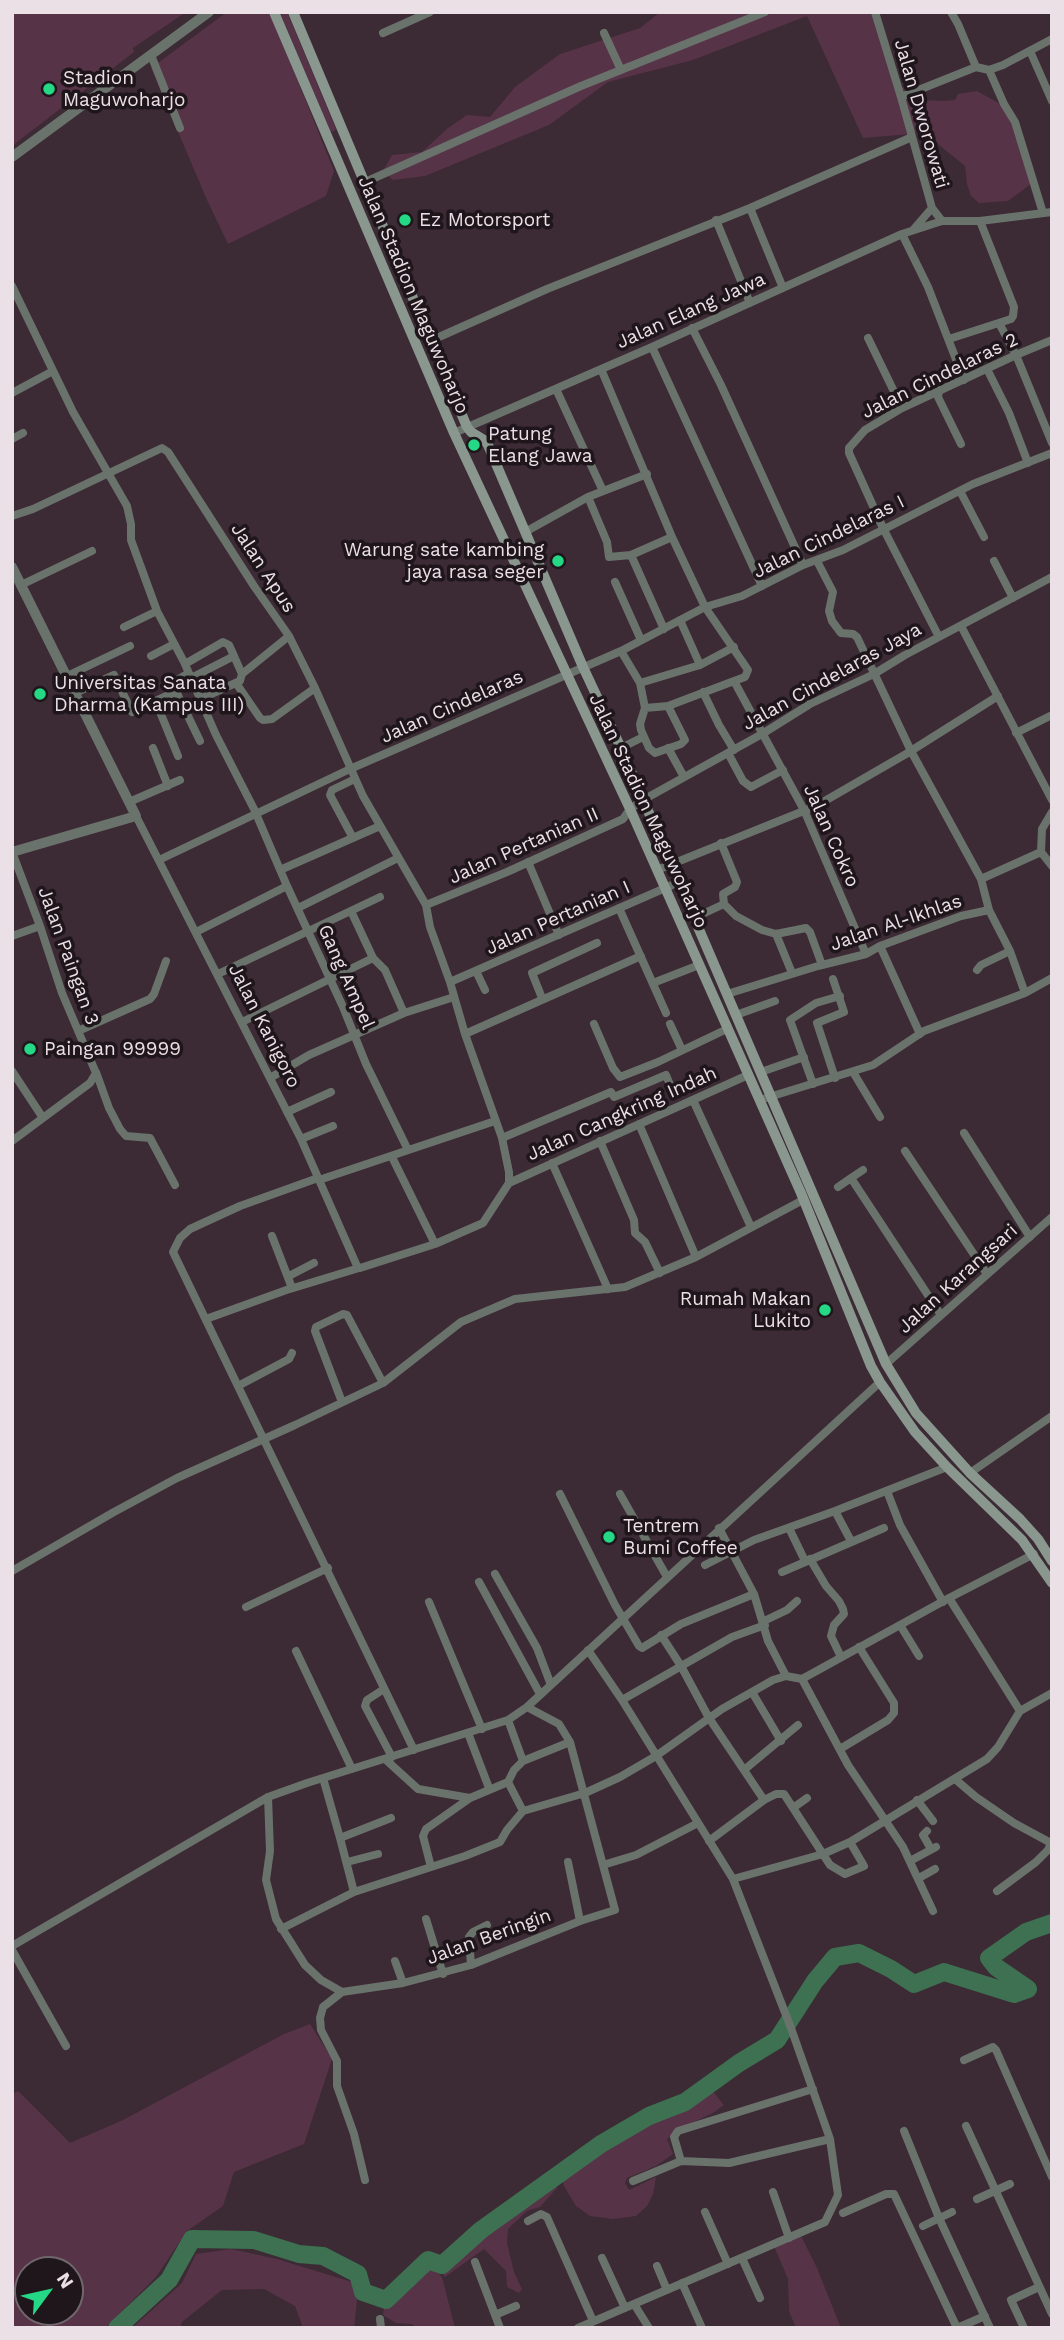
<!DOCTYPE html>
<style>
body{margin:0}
#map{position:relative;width:1064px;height:2340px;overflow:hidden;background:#3c2a34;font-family:"Work Sans",sans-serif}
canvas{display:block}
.frame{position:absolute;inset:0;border:14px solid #ece0e7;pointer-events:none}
.north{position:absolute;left:14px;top:2256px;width:70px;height:70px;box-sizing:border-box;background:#1e161a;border:2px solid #70676c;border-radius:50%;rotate:57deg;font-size:19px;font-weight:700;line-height:28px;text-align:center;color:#ece0e7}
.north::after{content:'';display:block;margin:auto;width:24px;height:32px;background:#25d886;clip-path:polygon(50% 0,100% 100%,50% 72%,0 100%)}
</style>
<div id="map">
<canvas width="1064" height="2340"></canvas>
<div class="frame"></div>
<div class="north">N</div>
</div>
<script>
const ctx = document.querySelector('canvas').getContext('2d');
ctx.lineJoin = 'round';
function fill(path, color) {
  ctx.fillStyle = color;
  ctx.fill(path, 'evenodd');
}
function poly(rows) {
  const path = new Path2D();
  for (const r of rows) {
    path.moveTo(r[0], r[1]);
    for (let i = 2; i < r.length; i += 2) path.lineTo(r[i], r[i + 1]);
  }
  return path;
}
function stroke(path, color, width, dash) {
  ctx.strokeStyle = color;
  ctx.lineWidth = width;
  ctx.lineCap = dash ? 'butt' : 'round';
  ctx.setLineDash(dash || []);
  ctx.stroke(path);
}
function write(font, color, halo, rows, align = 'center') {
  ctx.font = font + ' "Work Sans",sans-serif';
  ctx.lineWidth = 7;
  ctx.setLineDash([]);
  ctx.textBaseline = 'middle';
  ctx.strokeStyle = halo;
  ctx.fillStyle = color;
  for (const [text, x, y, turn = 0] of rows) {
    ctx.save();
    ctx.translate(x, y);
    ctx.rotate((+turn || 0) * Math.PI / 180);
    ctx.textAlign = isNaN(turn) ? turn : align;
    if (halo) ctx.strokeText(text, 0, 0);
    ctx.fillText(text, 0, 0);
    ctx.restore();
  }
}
const green = poly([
 [12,12,186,12,133,48,134,52,12,146],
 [227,12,270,12,334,171,326,196,228,244,207,200,151,68],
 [280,12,287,12,336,129,333,132,330,131],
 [660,12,875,12,899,88,914,86,923,100,942,101,955,100,958,94,977,91,1011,110,1031,184,1008,201,979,203,971,196,967,184,965,166,939,145,910,129,911,134,863,138,807,16,693,60,608,82,549,125,425,176,393,180,383,171,392,155,422,152,448,128,467,115,490,117,515,87,560,54,640,28],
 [310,2024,332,2059,304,2144,234,2172,223,2206,187,2231,156,2277,105,2328,12,2328,12,2094,18,2091,70,2143,123,2120,284,2034],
 [28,2270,70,2270,70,2312,28,2312],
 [710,2088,724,2105,713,2113,685,2126,667,2139,673,2154,656,2166,627,2178,625,2183,629,2190,656,2177,653,2194,647,2206,636,2216,613,2219,590,2216,576,2206,564,2186,562,2179,574,2168,647,2121,683,2109,697,2101],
 [556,2182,557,2188,540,2207,527,2211,508,2229,507,2243,514,2272,522,2289,519,2293,507,2287,506,2271,484,2249,445,2277,440,2271,481,2235],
 [801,2236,817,2268,841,2328,796,2328,789,2311,788,2279,774,2246],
 [231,2249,277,2259,352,2282,357,2301,354,2328,303,2328,295,2306,264,2289,222,2290,182,2322,180,2328,132,2328,182,2283,196,2254],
 [431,2266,442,2277,455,2328,418,2328,411,2324,396,2323,383,2315,384,2308]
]);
const river = poly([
 [117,2328,169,2280,192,2239,254,2240,299,2254,323,2256,358,2274,363,2292,386,2300,428,2260,442,2265,481,2230,601,2144,649,2116,685,2102,739,2063,777,2040,815,1981,835,1957,859,1953,891,1969,914,1984,944,1972,1014,1994,1028,1989,996,1967,989,1958,1026,1932,1052,1923]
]);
const minor = poly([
 [875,12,901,97,932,208,942,221],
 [951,12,958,24,976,67],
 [383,33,430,12],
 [604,33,621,70],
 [1030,51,1052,101],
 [151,55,180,128],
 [989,70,1004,104,1015,122,1043,213],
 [901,97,976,67,989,70,1003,65,1052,39],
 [363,183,581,86,765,12],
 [750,208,783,288],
 [716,220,750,303],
 [913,230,932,208],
 [902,234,928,287,964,380],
 [12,286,73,412,127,506,131,524,131,540,157,611,184,662,216,735,254,809,287,886,343,1007,366,1064,408,1150],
 [999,323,1016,355,1052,443],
 [692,328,721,385,803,565],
 [868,338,902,408],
 [949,339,1011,319,1013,316,1014,307,980,221],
 [430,341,547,289,750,208,912,137],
 [652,347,762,586],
 [601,369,672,537,705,607,748,670,745,677,734,681,804,810,866,954],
 [987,369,1009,413,1028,463],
 [556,389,603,491],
 [939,391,938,397,961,444],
 [12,393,53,371],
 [454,433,652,347,902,234,942,221,980,221,1052,212],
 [12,439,23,433],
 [647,474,588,497,607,542,609,557,631,555,664,629],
 [960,491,984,537],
 [12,516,33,509,162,448,168,452,254,586,289,636,315,688,363,796,426,905,430,927,450,982,465,1034,502,1138,509,1172,509,1183,483,1223,435,1244,360,1268,357,1266,301,1139,136,816],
 [525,532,588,497],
 [631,555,672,537],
 [817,561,833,592,829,611,832,621,841,633,853,634,857,637,911,751,981,879,989,910,1010,951,1025,993],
 [994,561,1013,598],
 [615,582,641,640],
 [21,585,92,551],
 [680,620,700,665,734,647],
 [961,626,1052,800],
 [124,627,157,611],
 [939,637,883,528,849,453,849,448,865,430,902,408,1016,355,1052,340],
 [621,651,640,683,645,708,640,724,641,730,649,748,655,753,681,744,685,740,668,706],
 [151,656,174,644],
 [185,664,223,642,229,645,234,656],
 [189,673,172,683,200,741],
 [67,676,130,646],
 [191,678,234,656,242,674],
 [236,683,260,718,263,720,272,719,315,688],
 [640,683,700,665],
 [703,692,719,725,734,750],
 [75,693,114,675,132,712,175,692],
 [200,699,240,681,242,674,289,636],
 [156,702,178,756],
 [645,708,668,706,734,681],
 [1016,733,1052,715],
 [153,748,168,786],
 [621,748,643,737],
 [668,748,684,777],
 [728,753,743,781,751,787,783,770],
 [129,802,180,780],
 [1052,812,1042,829,1041,852,1052,866],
 [353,838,330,795,332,790,355,779],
 [721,843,737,882,735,887,723,894,724,904],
 [159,860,350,769,621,651,705,607,742,596,803,565,843,550,973,484,1052,453],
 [528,862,559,935],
 [280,870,380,826],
 [657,870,816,806,906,754,998,696],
 [981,879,1041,852],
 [426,905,507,872,623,819,630,809,643,800,762,734,810,704,874,674,905,655,1052,577],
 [298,908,398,858],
 [619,908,666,1013],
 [351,911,373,958,385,970,404,1013],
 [694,918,724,904,736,916,762,930,776,934,806,928,810,932,822,965],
 [196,932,287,886],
 [776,934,792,973],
 [12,936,40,926],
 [880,946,920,1034],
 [977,970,981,965,1010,951],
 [476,971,485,990],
 [218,974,380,897],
 [833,979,844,1012,817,1023,835,1078],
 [450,982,679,882],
 [653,983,699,965],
 [727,994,818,966,866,954,880,946,961,916,989,910],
 [542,998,532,973,597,943],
 [736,1015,775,1001],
 [242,1022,373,958],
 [594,1024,613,1068,620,1077,658,1062,727,1029],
 [670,1024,682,1050],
 [78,1031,150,999,154,994,166,961],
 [465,1034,641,956],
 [12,1071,43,1118],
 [96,1072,109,1108,120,1129,126,1136,150,1138,175,1185],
 [761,1072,804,1057],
 [853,1072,880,1117],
 [270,1078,309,1055,404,1013,454,997],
 [813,1084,790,1020,816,1003,840,996],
 [766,1098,873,1065,924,1031,1025,993,1052,978],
 [693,1100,751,1227],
 [287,1112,331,1092],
 [639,1124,696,1257],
 [964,1133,1030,1237],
 [502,1138,611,1092,614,1097,666,1075,673,1092],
 [301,1139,333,1126],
 [12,1141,90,1083,96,1073,62,993,40,926,12,852],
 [600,1141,634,1220,635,1233,645,1242,660,1273],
 [905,1151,987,1274],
 [392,1157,435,1244],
 [552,1163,608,1289],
 [863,1170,851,1178,941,1315],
 [318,1178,240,1206,190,1229,180,1238,173,1252,414,1750],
 [319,1180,495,1121],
 [509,1183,748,1075],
 [838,1187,851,1178],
 [289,1276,314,1263],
 [290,1289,359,1268],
 [206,1319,292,1288,272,1236],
 [886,1364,1052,1217],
 [238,1386,289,1359,292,1353],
 [342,1402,315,1331,316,1327,343,1314,347,1315,383,1383],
 [970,1473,1052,1416],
 [887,1491,900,1525,943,1602],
 [560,1494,615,1605,639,1646,642,1648,681,1624,754,1594],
 [620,1494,667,1577],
 [835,1511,851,1541],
 [719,1528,754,1594,768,1641,786,1676],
 [789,1528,805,1561],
 [810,1559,826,1586,839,1601,843,1609,844,1614,834,1625,831,1636,841,1657],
 [705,1565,754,1540,835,1511,947,1467],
 [12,1571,114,1512,177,1478,295,1425,383,1383,461,1322,515,1299,625,1287,696,1257,803,1200],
 [782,1572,884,1528],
 [495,1574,537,1648,551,1685],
 [479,1582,540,1694],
 [949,1598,1020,1711],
 [429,1602,482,1729],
 [246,1607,328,1568],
 [764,1621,787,1610,797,1601],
 [900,1625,919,1656],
 [661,1635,681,1666,709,1718,764,1800,776,1794,784,1794,830,1865,845,1874,864,1866,850,1842],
 [296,1651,352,1769],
 [802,1679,848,1765,903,1847,933,1911],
 [384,1689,367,1700,365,1706,392,1757],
 [752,1692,781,1741],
 [622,1700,732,1637,765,1625],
 [508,1720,523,1761],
 [468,1733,489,1788],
 [840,1749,888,1720,894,1713,894,1703,859,1647],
 [385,1759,418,1789,470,1798,508,1782,523,1811],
 [744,1770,798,1725],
 [323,1778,340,1838,391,1818],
 [955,1779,976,1797,1014,1823,1051,1843,1048,1850,1036,1862,997,1891],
 [508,1782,514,1770,523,1761,570,1742],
 [268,1797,270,1851,266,1880,276,1919,305,1965,321,1980,342,1992,403,1983,471,1965,580,1921,615,1910,570,1742,559,1724,527,1707],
 [917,1800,933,1821],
 [793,1808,807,1798],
 [927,1831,923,1835,931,1849],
 [340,1838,354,1892],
 [709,1841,764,1800],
 [910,1861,936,1847],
 [347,1862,378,1854],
 [568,1862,580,1921],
 [603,1865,636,1855,698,1823],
 [431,1867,423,1836,426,1829,470,1798],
 [919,1878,935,1869],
 [733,1879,823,1854,850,1842,987,1759,998,1747,1020,1711,1052,1693],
 [426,1919,443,1974],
 [281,1929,354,1892,465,1856,500,1842,507,1830,523,1811,585,1793,620,1777,656,1756,722,1709,773,1680,786,1676,802,1679,949,1598,1034,1554],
 [12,1946,268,1797,307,1783,508,1720,527,1707,880,1382],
 [12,1950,66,2046],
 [395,1961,403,1983],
 [471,1965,469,1937,473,1932,487,1925],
 [342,1992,323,2007,320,2018,321,2030,337,2061,337,2086,354,2134,365,2180],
 [964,2060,993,2047,996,2050,1052,2177],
 [966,2126,1052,2314],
 [904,2131,939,2218,990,2328],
 [681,2161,674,2137,678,2131,813,2089],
 [633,2181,681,2161,729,2163,830,2139],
 [773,2192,789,2238],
 [977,2199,1010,2184],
 [705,2212,728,2264],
 [843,2213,886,2194,894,2194,957,2328,985,2316],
 [528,2221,541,2214,547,2217,593,2321],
 [923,2226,952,2212],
 [602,2258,625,2308],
 [742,2258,760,2298],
 [475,2262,500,2328],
 [657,2266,667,2290],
 [682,2283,702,2328],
 [634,2304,649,2328],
 [495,2315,516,2306],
 [380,2319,381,2328],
 [578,2328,825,2222,838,2195,830,2139,791,2028,733,1879,622,1700,588,1650],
 [1024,2328,1011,2300,1039,2287]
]);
const tertiary = poly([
 [12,157,209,12],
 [12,567,136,816,12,852]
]);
const secondary = poly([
 [274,12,454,433,630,809,801,1193,871,1366,880,1382,915,1432,947,1467,1022,1540,1052,1583],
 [293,12,467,427,471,432,484,440,488,445,583,667,621,748,886,1364,916,1413,970,1473,1020,1519,1038,1539,1052,1561]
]);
const markers = [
 [49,89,7,"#25d886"],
 [405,220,7,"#25d886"],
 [474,445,7,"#25d886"],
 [558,561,7,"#25d886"],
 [40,694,7,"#25d886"],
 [30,1049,7,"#25d886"],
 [825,1310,7,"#25d886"],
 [609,1537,7,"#25d886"]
];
const poiNames = [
 ["Stadion",63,78],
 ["Maguwoharjo",63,100],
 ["Ez Motorsport",419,220],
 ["Patung",488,434],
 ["Elang Jawa",488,456],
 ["Warung sate kambing",544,550,"right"],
 ["jaya rasa seger",544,572,"right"],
 ["Universitas Sanata",54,683],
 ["Dharma (Kampus III)",54,705],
 ["Paingan 99999",44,1049],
 ["Rumah Makan",811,1299,"right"],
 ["Lukito",811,1321,"right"],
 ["Tentrem",623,1526],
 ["Bumi Coffee",623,1548]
];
const streetNames = [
 ["Jalan Dworowati",921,114,74],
 ["Jalan Stadion Maguwoharjo",413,295,67],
 ["Jalan Elang Jawa",691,311,-24],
 ["Jalan Cindelaras 2",940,376,-26],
 ["Jalan Cindelaras I",829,537,-26],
 ["Jalan Apus",263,568,57],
 ["Jalan Cindelaras Jaya",832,677,-29],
 ["Jalan Cindelaras",452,707,-24],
 ["Jalan Stadion Maguwoharjo",648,811,65],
 ["Jalan Cokro",831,836,66],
 ["Jalan Pertanian II",524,846,-24],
 ["Jalan Pertanian I",558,918,-24],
 ["Jalan Al-Ikhlas",896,923,-19],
 ["Jalan Paingan 3",68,956,70],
 ["Gang Ampel",346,977,66],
 ["Jalan Kanigoro",264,1026,63],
 ["Jalan Cangkring Indah",622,1114,-24],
 ["Jalan Karangsari",958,1279,-42],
 ["Jalan Beringin",489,1937,-20]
];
fill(green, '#573348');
stroke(river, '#3d7152', 18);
stroke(minor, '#6a726c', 8);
stroke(tertiary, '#6a726c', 10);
stroke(secondary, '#89978e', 10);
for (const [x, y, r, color] of markers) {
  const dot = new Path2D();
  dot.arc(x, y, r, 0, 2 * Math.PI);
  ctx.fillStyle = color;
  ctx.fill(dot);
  stroke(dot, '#1e161a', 2.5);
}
write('19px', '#ece0e7', '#1e161a', poiNames, 'left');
write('19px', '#ece0e7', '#1e161a', streetNames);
</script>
